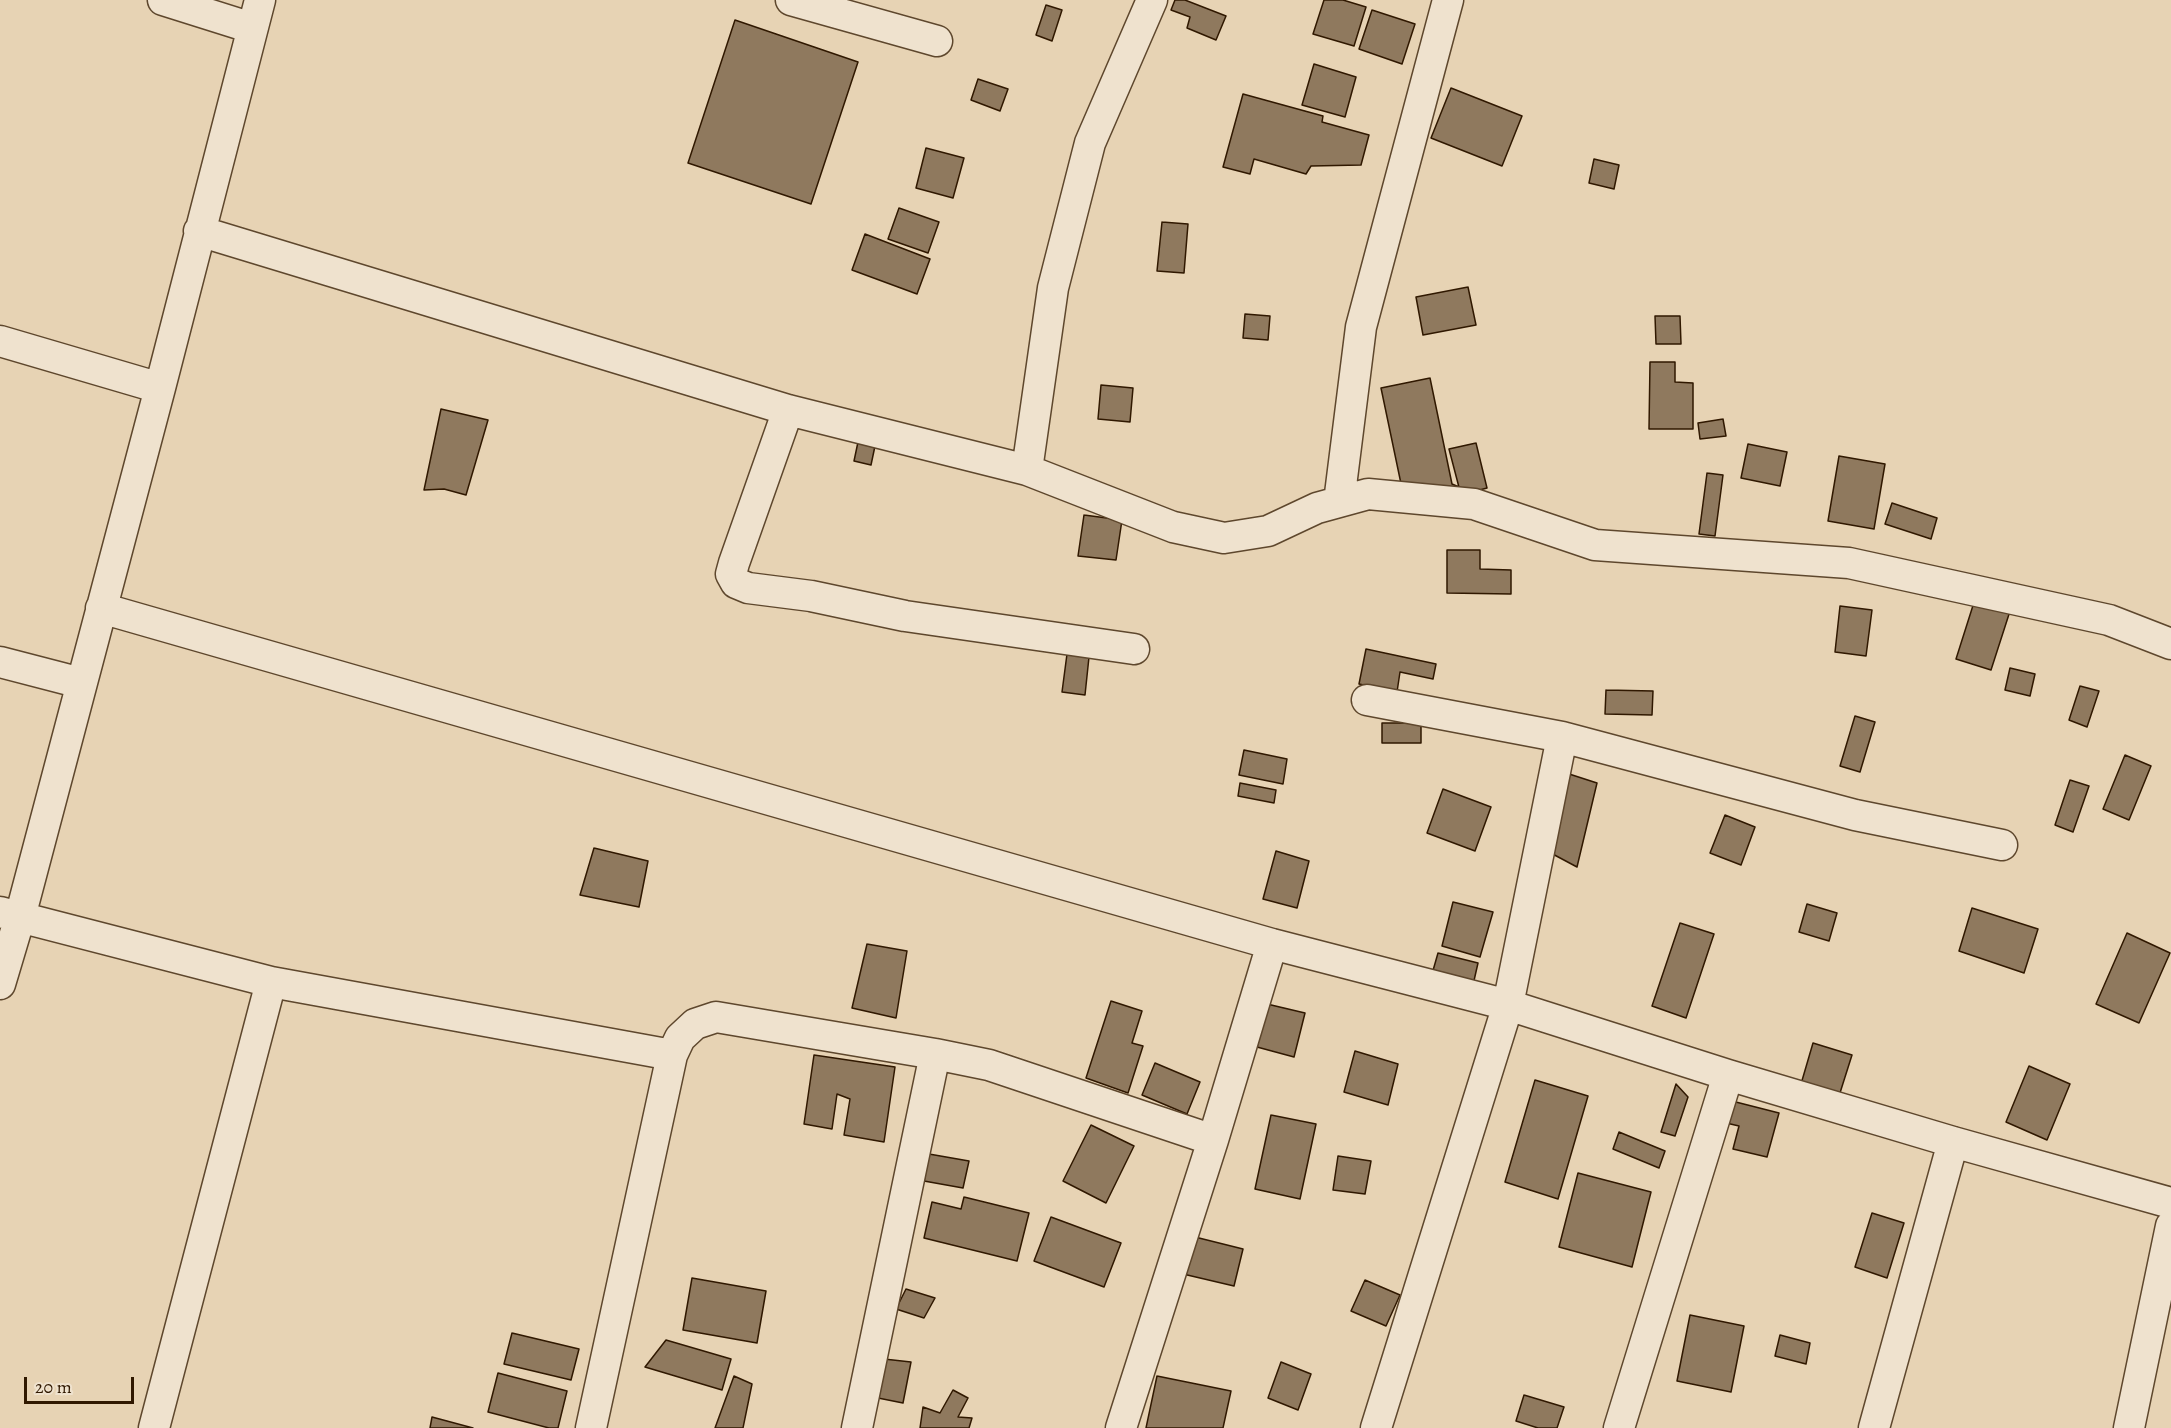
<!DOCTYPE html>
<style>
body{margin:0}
#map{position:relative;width:2171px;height:1428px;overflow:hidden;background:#e7d3b4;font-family:Alegreya,serif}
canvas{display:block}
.scale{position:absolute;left:24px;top:1377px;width:110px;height:27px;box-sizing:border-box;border:3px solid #301800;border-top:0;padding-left:8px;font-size:18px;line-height:21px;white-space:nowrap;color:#301800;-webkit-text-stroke:4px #efe2ce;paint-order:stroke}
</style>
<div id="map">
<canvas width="2171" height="1428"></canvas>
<div class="scale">20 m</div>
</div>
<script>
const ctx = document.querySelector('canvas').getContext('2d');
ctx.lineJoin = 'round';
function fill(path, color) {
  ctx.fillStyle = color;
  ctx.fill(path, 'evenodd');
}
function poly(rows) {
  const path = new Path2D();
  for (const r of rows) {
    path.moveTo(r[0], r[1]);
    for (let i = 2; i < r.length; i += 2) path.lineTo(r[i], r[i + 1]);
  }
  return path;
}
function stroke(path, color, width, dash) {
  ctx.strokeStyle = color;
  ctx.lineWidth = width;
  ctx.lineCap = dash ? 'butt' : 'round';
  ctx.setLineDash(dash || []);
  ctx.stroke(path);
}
const building = poly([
 [1175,0,1185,0,1226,16,1216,40,1187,28,1190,17,1171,10,1175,0],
 [1324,0,1343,0,1366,7,1354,46,1313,34,1324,0],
 [1046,5,1062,10,1052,41,1036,35,1046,5],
 [1372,10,1415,24,1402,64,1359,49,1372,10],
 [735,20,858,62,811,204,688,163,735,20],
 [1314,64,1356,77,1345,117,1302,105,1314,64],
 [978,79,1008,89,1000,111,971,100,978,79],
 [1451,88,1522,116,1502,166,1431,138,1451,88],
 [1243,94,1323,116,1322,122,1369,135,1361,165,1311,166,1306,174,1254,159,1250,174,1223,167,1243,94],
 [926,148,964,158,953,198,916,188,926,148],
 [1594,159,1619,165,1614,189,1589,183,1594,159],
 [899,208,939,222,928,253,888,239,899,208],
 [1162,222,1188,224,1184,273,1157,271,1162,222],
 [865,234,930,259,917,294,852,270,865,234],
 [1468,287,1476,325,1423,335,1416,297,1468,287],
 [1245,314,1270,316,1268,340,1243,338,1245,314],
 [1655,316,1680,316,1681,344,1656,344,1655,316],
 [1650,362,1675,362,1675,382,1693,383,1693,429,1649,429,1650,362],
 [1430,378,1452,484,1459,487,1404,498,1381,388,1430,378],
 [1101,385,1133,388,1130,422,1098,419,1101,385],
 [441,409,488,420,466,495,444,489,424,490,441,409],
 [1723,419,1726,436,1700,439,1698,423,1723,419],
 [858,442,875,446,871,465,854,461,858,442],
 [1476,443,1487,488,1461,495,1449,449,1476,443],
 [1748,444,1787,452,1780,486,1741,478,1748,444],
 [1839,456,1885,464,1874,529,1828,521,1839,456],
 [1707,473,1723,475,1715,536,1699,534,1707,473],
 [1892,503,1937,518,1931,539,1885,524,1892,503],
 [1084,515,1122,520,1116,560,1078,556,1084,515],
 [1447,550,1480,550,1480,569,1511,570,1511,594,1447,593,1447,550],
 [1976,596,2011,608,1991,670,1956,659,1976,596],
 [1840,606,1872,610,1866,656,1835,652,1840,606],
 [1366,649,1436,664,1433,679,1400,672,1397,692,1359,684,1366,649],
 [1067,654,1089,657,1085,695,1062,692,1067,654],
 [2010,668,2035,674,2030,696,2005,690,2010,668],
 [2080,686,2099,691,2087,727,2069,720,2080,686],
 [1606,690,1653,691,1652,715,1605,714,1606,690],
 [1855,716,1875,722,1860,772,1840,766,1855,716],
 [1382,723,1421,723,1421,743,1382,743,1382,723],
 [1244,750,1287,759,1283,784,1239,775,1244,750],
 [2125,755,2151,766,2129,820,2103,809,2125,755],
 [1563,772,1597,783,1577,867,1547,851,1563,772],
 [2070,780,2089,786,2073,832,2055,825,2070,780],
 [1240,783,1276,790,1274,803,1238,796,1240,783],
 [1443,789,1491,807,1475,851,1427,833,1443,789],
 [1725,815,1755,827,1741,865,1710,853,1725,815],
 [594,848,648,861,639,907,580,895,594,848],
 [1276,851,1309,861,1297,908,1263,899,1276,851],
 [1453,902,1493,912,1480,957,1442,946,1453,902],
 [1807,904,1837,913,1829,941,1799,932,1807,904],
 [1972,908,2038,929,2024,973,1959,951,1972,908],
 [1680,923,1714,934,1686,1018,1652,1006,1680,923],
 [2127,933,2170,953,2139,1023,2096,1004,2127,933],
 [867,944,907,951,896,1018,852,1008,867,944],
 [1438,953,1478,963,1473,985,1432,974,1438,953],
 [1111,1001,1142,1011,1132,1043,1143,1046,1128,1093,1086,1078,1111,1001],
 [1267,1004,1305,1013,1294,1057,1257,1047,1267,1004],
 [1813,1043,1852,1055,1839,1096,1801,1084,1813,1043],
 [1355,1051,1398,1064,1388,1105,1344,1092,1355,1051],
 [814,1055,895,1067,884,1142,844,1135,850,1099,837,1094,832,1129,804,1124,814,1055],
 [1155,1063,1200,1082,1187,1114,1142,1095,1155,1063],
 [2029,1066,2070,1084,2047,1140,2006,1122,2029,1066],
 [1535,1080,1588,1096,1558,1199,1505,1182,1535,1080],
 [1676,1084,1688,1097,1675,1136,1661,1132,1676,1084],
 [1728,1100,1779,1113,1767,1157,1733,1149,1739,1126,1722,1122,1728,1100],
 [1271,1115,1316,1124,1300,1199,1255,1189,1271,1115],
 [1091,1125,1134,1146,1106,1203,1063,1181,1091,1125],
 [1619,1132,1665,1151,1659,1168,1613,1149,1619,1132],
 [929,1154,969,1161,963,1188,924,1181,929,1154],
 [1338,1156,1371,1161,1365,1194,1333,1190,1338,1156],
 [1578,1173,1651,1192,1632,1267,1559,1247,1578,1173],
 [964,1197,1029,1213,1017,1261,924,1238,932,1202,961,1209,964,1197],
 [1872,1213,1904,1223,1887,1278,1855,1267,1872,1213],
 [1051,1217,1121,1243,1104,1287,1034,1261,1051,1217],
 [1191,1236,1243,1249,1234,1286,1183,1274,1191,1236],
 [692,1278,766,1291,757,1343,683,1330,692,1278],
 [1365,1280,1400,1295,1386,1326,1351,1311,1365,1280],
 [906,1289,935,1298,924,1318,896,1309,906,1289],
 [1690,1315,1744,1326,1731,1392,1677,1381,1690,1315],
 [512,1333,579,1349,571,1380,504,1364,512,1333],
 [1780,1335,1810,1343,1806,1364,1775,1356,1780,1335],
 [666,1340,731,1359,722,1390,645,1367,666,1340],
 [884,1359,911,1362,903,1403,873,1397,884,1359],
 [1281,1362,1311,1374,1298,1410,1268,1398,1281,1362],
 [498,1373,567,1391,558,1428,549,1428,488,1412,498,1373],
 [734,1376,752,1384,743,1428,715,1428,734,1376],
 [1157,1376,1231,1391,1223,1428,1146,1428,1157,1376],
 [953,1390,968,1398,958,1417,972,1418,969,1428,920,1428,923,1407,940,1413,953,1390],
 [1524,1395,1564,1407,1557,1428,1538,1428,1516,1421,1524,1395],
 [432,1417,473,1428,430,1428,432,1417]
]);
const minor = poly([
 [163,0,252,28],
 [791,0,937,41],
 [199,231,788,410,1027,470,1173,527,1224,538,1268,531,1317,508,1368,494,1474,504,1595,545,1849,563,2109,620,2171,644],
 [0,341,160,388],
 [788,410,734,563,731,574,736,583,748,588,811,596,905,616,1134,649],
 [1027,470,1053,288,1090,143,1152,0],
 [1339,502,1361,327,1448,0],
 [101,608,1272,944,1508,1005,1728,1075,1953,1142,2171,1203],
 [0,662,81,683],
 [1367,700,1562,737,1855,815,2002,845],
 [0,912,271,982,672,1055],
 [0,984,20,917,160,388,260,0],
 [154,1428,271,982],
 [591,1428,672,1055,680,1038,695,1024,716,1017,935,1054,989,1065,1213,1140],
 [857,1428,935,1054],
 [1121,1428,1213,1140,1272,944],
 [1376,1428,1508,1005,1562,737],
 [1619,1428,1728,1075],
 [1874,1428,1953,1142],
 [2129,1428,2171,1226]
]);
fill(building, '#8f795e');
stroke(building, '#301800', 1.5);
stroke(minor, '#5e472d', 33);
stroke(minor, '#efe2ce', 30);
</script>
